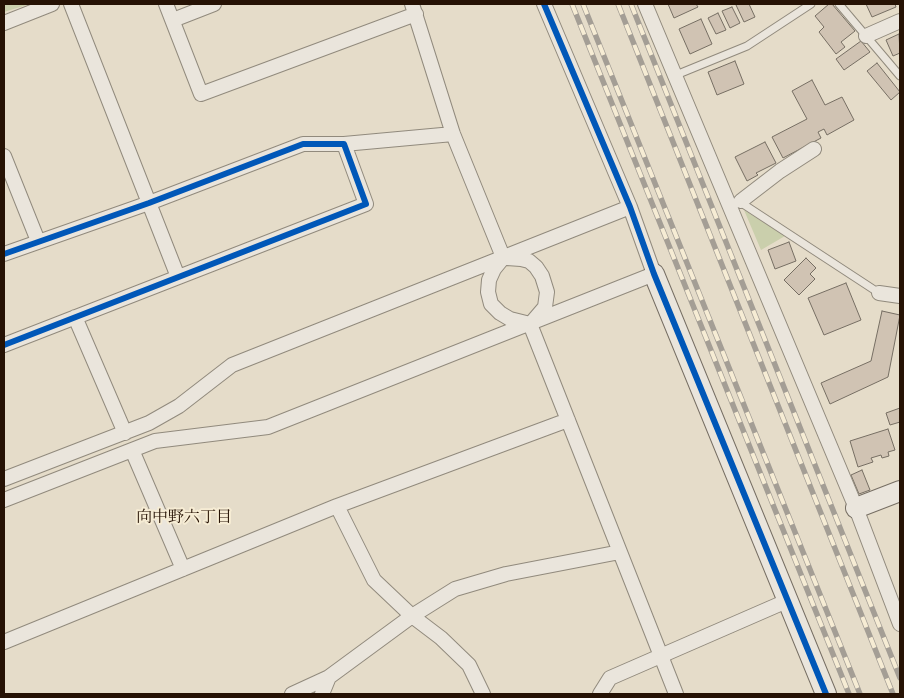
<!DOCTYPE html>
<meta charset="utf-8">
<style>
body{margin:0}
#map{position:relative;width:904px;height:698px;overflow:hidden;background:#e5dcc9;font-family:"Gentium Book Plus",serif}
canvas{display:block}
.frame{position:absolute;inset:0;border:5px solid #261204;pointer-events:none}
</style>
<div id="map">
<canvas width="904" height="698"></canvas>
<div class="frame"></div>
</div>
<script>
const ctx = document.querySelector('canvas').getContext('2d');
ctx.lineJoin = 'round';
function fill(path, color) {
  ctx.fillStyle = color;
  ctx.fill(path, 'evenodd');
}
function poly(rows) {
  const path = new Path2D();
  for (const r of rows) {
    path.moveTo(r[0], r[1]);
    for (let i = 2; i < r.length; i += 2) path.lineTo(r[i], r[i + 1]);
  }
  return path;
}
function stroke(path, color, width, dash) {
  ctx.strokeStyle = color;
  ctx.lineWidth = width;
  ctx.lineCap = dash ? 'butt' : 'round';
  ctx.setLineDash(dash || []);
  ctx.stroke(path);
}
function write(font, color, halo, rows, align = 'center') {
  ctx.font = font + ' "Gentium Book Plus","Noto Serif JP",serif';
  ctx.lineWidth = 4;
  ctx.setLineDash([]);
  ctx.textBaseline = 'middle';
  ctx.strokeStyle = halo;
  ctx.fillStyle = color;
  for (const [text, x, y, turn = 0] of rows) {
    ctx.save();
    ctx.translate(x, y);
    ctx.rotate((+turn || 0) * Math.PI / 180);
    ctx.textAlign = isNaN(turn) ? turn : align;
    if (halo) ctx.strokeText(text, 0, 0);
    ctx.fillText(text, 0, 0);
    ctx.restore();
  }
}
const green = poly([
 [4,4,30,4,4,12],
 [744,210,785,236,761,250]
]);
const building = poly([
 [668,4,696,4,698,7,674,18,668,4],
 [739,4,749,4,755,17,744,22,736,5,739,4],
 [829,4,832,4,855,31,841,42,845,47,836,54,819,32,824,27,815,16,829,4],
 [866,4,895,4,896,7,872,17,866,4],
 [732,7,740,23,730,28,722,11,732,7],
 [718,13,726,30,716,34,708,18,718,13],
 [701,19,712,44,690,54,679,29,701,19],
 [899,34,900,53,893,56,886,40,899,34],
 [861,41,870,52,844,70,836,59,861,41],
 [735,61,744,84,717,95,708,72,735,61],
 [877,63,900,92,891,100,867,71,877,63],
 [812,80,825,105,842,97,854,120,827,135,824,129,818,132,821,138,783,158,772,137,807,119,792,91,812,80],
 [765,142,776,163,756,173,758,175,747,181,735,157,765,142],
 [789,242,796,261,775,269,768,250,789,242],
 [806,258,816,268,810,274,815,279,799,295,784,280,806,258],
 [846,283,861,320,824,335,808,298,846,283],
 [882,311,900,315,888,377,830,404,821,383,871,361,882,311],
 [900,408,900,422,890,425,886,413,900,408],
 [888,429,895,450,888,452,889,456,882,458,881,455,871,458,873,462,858,467,850,441,888,429],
 [862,470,870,490,859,494,851,475,862,470]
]);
const lane = poly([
 [839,4,900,76],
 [676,75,747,46,811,4],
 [740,202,879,293]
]);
const street = poly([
 [71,4,178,277],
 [166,4,201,94,416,14],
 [412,4,453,134,503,257],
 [645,4,856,508,900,624],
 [173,20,214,4],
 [4,23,52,4],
 [866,36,900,21],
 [344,144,453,134],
 [4,156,38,241],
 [741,201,780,171,814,149],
 [4,254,149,203,303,144,344,144,366,204,4,345],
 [503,258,494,269,489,280,488,292,491,304,500,313,510,319,530,324],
 [507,258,521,259,529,261,536,267,542,276,547,292,545,307,533,321],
 [879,293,900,296],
 [75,317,125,433],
 [530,324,676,694],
 [132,450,183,569],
 [4,479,149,423,179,406,232,365,630,207],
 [4,500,155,441,268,427,654,274,630,207,544,4],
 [4,642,337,506,568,420],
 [292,694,329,677],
 [322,694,329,677,412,616,374,580,337,506],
 [483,694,469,665,441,638,412,616,455,589,506,574,620,552],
 [600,694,610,678,789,600]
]);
const secondary = poly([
 [654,274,826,694],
 [856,508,900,491]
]);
const rail = poly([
 [572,4,849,694],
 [583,4,860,694],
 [618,4,893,694],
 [631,4,900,678]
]);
const cycleway = poly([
 [544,4,630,207,654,274,826,694],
 [4,254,149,203,303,144,344,144,366,204,4,345]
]);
const neighbourhoodNames = [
 ["向中野六丁目",184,518]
];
fill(green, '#cacfac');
fill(building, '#d0c3b3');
stroke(building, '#766e63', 1);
stroke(lane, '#918a7d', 9);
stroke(street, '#918a7d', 16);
stroke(secondary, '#766e63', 22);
stroke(lane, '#eae5dc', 7);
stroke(street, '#eae5dc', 14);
stroke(secondary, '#eae5dc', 20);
stroke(rail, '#a49e95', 5.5);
stroke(rail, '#f6ecd4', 4, [11]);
stroke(cycleway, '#0057b8', 6);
write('16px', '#261204', '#f6ecd4', neighbourhoodNames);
</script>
